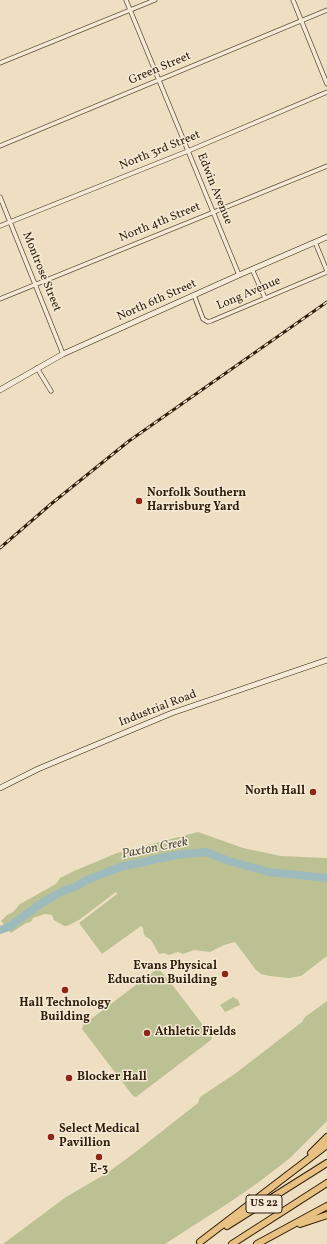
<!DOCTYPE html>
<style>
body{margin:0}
canvas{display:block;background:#efdfc2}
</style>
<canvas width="327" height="1244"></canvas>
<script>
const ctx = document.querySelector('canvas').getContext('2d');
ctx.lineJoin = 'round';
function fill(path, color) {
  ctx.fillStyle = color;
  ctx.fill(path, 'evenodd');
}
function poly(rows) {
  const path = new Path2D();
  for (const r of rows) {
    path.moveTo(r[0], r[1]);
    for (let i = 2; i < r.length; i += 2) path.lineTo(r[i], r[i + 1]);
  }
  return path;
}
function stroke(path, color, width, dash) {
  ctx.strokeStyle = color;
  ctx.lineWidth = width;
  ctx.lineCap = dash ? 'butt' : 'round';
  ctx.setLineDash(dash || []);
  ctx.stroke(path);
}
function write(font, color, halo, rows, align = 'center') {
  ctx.font = font + ' Vollkorn,serif';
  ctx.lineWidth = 3;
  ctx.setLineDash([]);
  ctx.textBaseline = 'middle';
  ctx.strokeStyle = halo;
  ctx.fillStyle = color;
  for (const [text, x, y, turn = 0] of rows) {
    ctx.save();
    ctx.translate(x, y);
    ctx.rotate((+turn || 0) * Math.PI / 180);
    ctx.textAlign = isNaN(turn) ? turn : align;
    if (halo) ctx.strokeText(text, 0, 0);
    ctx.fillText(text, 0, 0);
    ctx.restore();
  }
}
const green = poly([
 [198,832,243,848,281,856,327,858,327,956,301,976,289,978,270,976,261,974,256,970,235,942,224,945,210,952,194,950,183,954,178,952,169,955,164,953,159,954,151,940,144,935,143,928,141,926,102,954,79,923,117,894,116,892,79,920,67,926,64,926,54,920,52,915,45,914,33,918,31,922,26,923,11,933,1,921,7,915,13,912,20,904,56,884,60,878,74,871,117,853],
 [157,969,160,970,174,987,212,1037,211,1040,136,1097,133,1096,82,1029,83,1025],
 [233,997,238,1000,240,1005,225,1012,220,1005],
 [327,1001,327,1121,290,1158,259,1182,230,1202,165,1244,3,1244,66,1197,107,1173,133,1154,198,1103,200,1097,236,1073,302,1022,305,1017]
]);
const river = poly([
 [0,930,9,927,36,907,52,897,65,890,75,887,87,880,120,867,176,855,206,852,229,861,269,872,327,878]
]);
const street = poly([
 [126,0,239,275],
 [293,0,327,84],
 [0,63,155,0],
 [0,146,327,10],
 [0,197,63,354],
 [0,226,188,151,327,92],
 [315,242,327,271],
 [252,269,265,298],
 [194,295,203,319,208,322,211,321,327,272],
 [0,299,327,166],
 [37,368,51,391]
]);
const secondary = poly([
 [0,390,63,354,239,275,327,237],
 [0,788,38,769,172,713,327,660]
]);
const highway = poly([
 [311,1153,327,1137],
 [300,1224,327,1215],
 [227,1226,327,1163],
 [200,1242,327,1145],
 [232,1244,327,1183],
 [257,1244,327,1206]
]);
const rail = poly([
 [0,548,51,504,129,441,327,302]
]);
const markers = [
 [139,501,4,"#8f2418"],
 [313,792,4,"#8f2418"],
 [225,974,4,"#8f2418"],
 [65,990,4,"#8f2418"],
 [147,1033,4,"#8f2418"],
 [69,1078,4,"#8f2418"],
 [51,1137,4,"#8f2418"],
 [99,1157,4,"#8f2418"]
];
const shields = [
 [264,1204,36]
];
const shieldNames = [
 ["US 22",264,1204]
];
const streetNames = [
 ["Green Street",160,69,-23],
 ["North 3rd Street",160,151,-22],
 ["Edwin Avenue",214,189,68],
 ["North 4th Street",160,223,-22],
 ["Montrose Street",41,272,68],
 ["Long Avenue",249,294,-23],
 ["North 6th Street",157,301,-24],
 ["Industrial Road",158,709,-21]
];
const poiNames = [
 ["Norfolk Southern",147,494],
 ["Harrisburg Yard",147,508],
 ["North Hall",305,792,"right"],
 ["Evans Physical",217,967,"right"],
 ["Education Building",217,981,"right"],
 ["Hall Technology",65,1004,"center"],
 ["Building",65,1018,"center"],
 ["Athletic Fields",155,1033],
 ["Blocker Hall",77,1078],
 ["Select Medical",59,1130],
 ["Pavillion",59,1144],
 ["E-3",99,1170,"center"]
];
const waterNames = [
 ["Paxton Creek",155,849,-11]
];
fill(green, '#bbc192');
stroke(river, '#9dbabc', 8);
stroke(street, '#5f4f36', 5);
stroke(secondary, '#2f1f08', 6);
stroke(highway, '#2f1f08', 8);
stroke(street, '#f5ead7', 3.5);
stroke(secondary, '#f5ead7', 5);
stroke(highway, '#e8c081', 6);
stroke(rail, '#2f1f08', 3);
stroke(rail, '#f5ead7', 1.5, [4.5]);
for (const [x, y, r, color] of markers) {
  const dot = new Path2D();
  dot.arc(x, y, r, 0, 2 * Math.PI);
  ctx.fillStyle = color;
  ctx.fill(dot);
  stroke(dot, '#f5ead7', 1.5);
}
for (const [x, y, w] of shields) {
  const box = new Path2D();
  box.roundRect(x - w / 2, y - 9, w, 18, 3);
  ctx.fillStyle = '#f5ead7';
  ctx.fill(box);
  stroke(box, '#2f1f08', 1);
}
write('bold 11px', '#2f1f08', null, shieldNames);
write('12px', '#2f1f08', '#f5ead7', streetNames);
write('bold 12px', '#2f1f08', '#f5ead7', poiNames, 'left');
write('italic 13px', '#504e3e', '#f5ead7', waterNames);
</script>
